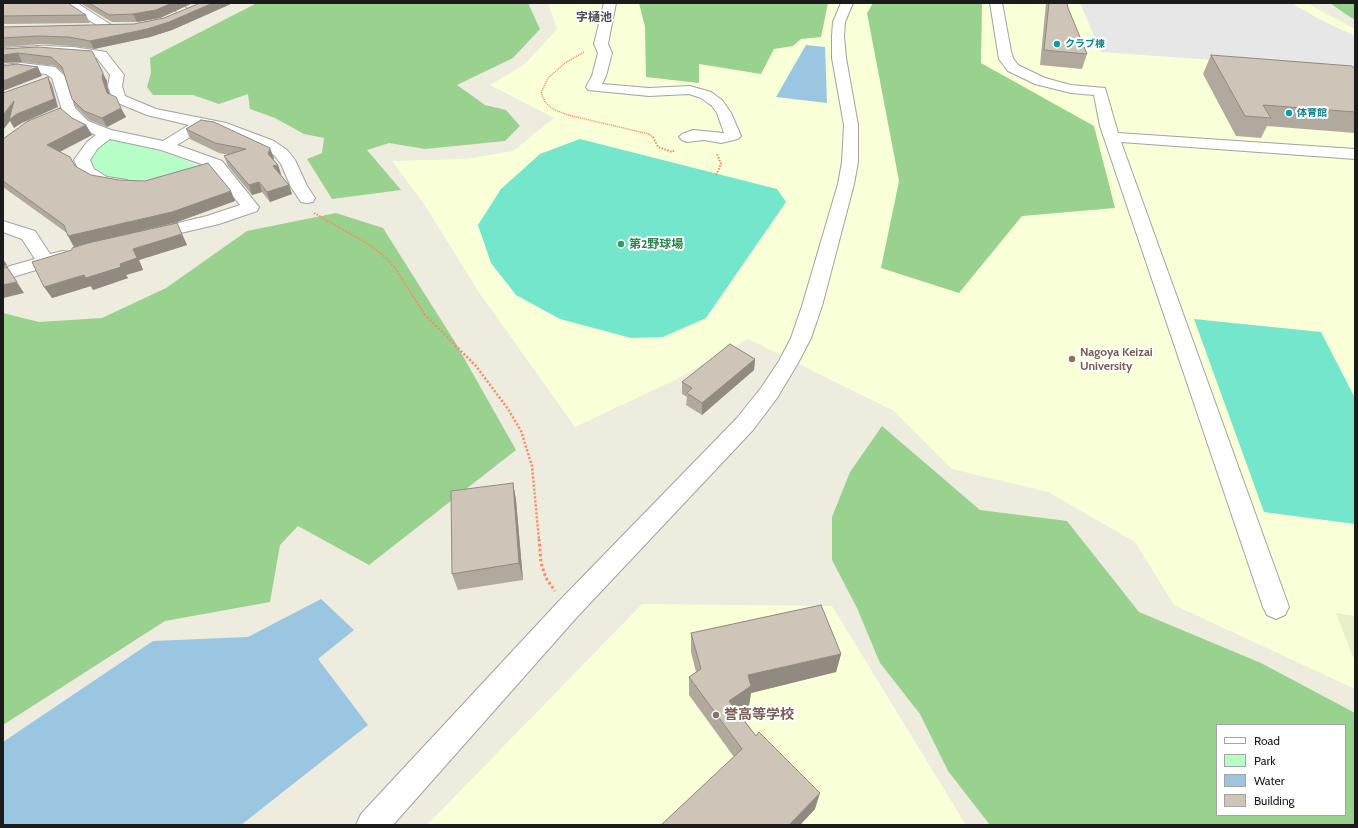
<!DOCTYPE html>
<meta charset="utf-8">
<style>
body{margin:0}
#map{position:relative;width:1358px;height:828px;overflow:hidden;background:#eeebdf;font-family:Cabin,sans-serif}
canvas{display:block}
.frame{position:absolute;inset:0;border:4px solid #1b1b1b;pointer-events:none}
.legend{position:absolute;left:1216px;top:724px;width:130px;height:92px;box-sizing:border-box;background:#fff;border:1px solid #a4a4a4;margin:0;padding:5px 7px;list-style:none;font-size:12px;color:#1b1b1b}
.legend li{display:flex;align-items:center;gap:8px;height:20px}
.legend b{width:20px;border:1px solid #a4a4a4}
</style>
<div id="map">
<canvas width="1358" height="828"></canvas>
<div class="frame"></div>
<ul class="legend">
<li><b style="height:5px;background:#fff"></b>Road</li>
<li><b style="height:11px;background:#b5ffc6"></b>Park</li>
<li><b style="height:11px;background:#9ac6e1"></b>Water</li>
<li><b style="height:11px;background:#cec5b8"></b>Building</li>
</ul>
</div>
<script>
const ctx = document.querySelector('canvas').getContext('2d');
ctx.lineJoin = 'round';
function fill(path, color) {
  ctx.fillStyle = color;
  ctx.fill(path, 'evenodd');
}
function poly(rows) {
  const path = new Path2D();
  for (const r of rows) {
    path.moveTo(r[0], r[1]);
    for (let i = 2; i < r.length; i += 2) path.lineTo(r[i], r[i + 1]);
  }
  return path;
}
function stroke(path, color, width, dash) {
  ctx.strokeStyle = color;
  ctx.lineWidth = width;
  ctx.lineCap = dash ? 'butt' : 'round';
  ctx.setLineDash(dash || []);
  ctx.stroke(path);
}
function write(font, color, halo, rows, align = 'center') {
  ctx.font = font + ' Cabin,"Noto Sans JP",sans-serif';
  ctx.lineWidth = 4;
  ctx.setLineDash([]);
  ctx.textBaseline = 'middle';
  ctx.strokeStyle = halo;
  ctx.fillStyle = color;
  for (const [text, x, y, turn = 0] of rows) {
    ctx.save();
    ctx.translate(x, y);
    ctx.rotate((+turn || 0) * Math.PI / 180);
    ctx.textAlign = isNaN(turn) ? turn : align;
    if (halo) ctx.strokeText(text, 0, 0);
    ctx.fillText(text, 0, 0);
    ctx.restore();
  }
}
const education = poly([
 [548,3,1306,3,1355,29,1355,689,1174,605,1135,542,1048,492,952,469,894,411,748,339,675,380,575,427,478,291,424,204,392,161,465,159,513,151,554,118,490,85,525,64,557,29],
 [642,604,832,606,966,825,427,825]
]);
const farmland = poly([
 [1336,613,1355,616,1355,657,1353,657]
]);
const forest = poly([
 [257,3,528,3,540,29,513,58,457,85,485,105,506,110,520,126,505,141,425,149,389,143,367,150,401,190,332,199,307,159,322,153,324,138,304,134,275,118,250,109,248,94,219,104,193,95,153,95,147,87,151,73,150,58],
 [639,3,828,3,821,37,801,39,793,46,774,49,761,74,699,64,699,83,646,77,645,27],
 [873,3,982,3,981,63,1094,126,1115,208,1022,216,959,293,881,268,899,181,867,13],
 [1330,3,1355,3,1355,20,1344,13],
 [336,213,383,228,455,342,516,450,369,565,298,526,280,545,270,602,165,621,3,725,3,313,39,322,102,318,166,288,247,231],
 [882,426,980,510,1067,521,1139,612,1261,663,1355,713,1355,825,990,825,948,771,920,714,880,663,857,608,832,560,832,517,850,472],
 [1217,725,1345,725,1345,815,1217,815]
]);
const park = poly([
 [109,138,176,156,199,167,147,180,128,181,109,178,96,171,91,160,98,146]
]);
const pitch = poly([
 [580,139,777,189,786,202,706,318,663,337,631,338,560,319,516,295,491,263,478,225,501,189,540,154],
 [1194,319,1321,332,1355,398,1355,524,1264,512]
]);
const parking = poly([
 [1080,3,1291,3,1319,19,1355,36,1355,72,1353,70,1101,52]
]);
const water = poly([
 [806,45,825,47,827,103,776,97],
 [321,599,354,630,318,659,368,725,241,825,3,825,3,742,153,641,248,637]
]);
const pathFar3 = poly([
 [584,52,565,63,548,78,541,93,545,102,553,109,568,115,649,134,654,138]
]);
const pathFar2 = poly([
 [653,137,658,147,672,152,675,150],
 [716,175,721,164,717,154],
 [314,213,370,245,385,257,395,268,425,315]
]);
const pathFar1 = poly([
 [424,314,476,366,508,409,521,431,532,466,539,540]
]);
const path = poly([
 [539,539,541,563,546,578,555,591]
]);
const minor = poly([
 [62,3,77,3,113,26,107,30,103,29,62,3],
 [163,3,178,3,192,12,190,15,182,15,163,3],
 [604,3,616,3,608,44,612,53,606,76,602,84,649,88,690,86,711,92,722,100,731,113,741,136,738,139,721,143,704,140,687,142,682,140,679,137,682,134,693,130,724,133,717,113,712,106,701,98,689,94,649,96,588,90,586,87,592,76,598,53,594,44,604,3],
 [841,3,853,3,845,22,844,36,846,58,858,125,858,162,854,184,822,306,811,338,798,363,777,398,753,430,577,617,393,825,356,825,361,814,559,601,737,418,761,388,779,361,791,338,802,306,838,184,842,162,844,125,832,58,832,36,833,22,841,3],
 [990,3,1002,3,1011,51,1013,58,1018,65,1045,78,1071,85,1105,88,1118,133,1355,149,1355,159,1121,142,1289,607,1285,615,1276,619,1267,615,1263,607,1100,126,1094,95,1071,93,1035,84,1008,71,999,59,990,3],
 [41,46,73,47,106,52,124,75,122,86,125,96,156,109,226,123,274,141,287,150,295,160,307,186,315,198,313,202,307,203,301,202,291,187,281,164,275,156,264,147,218,130,205,128,177,145,222,161,259,207,257,211,219,224,151,240,145,239,142,235,145,231,207,216,240,205,210,167,161,150,110,139,98,148,90,160,94,169,107,177,127,180,129,183,127,186,121,188,103,186,81,175,74,160,87,142,96,135,78,127,63,113,52,78,46,74,22,71,3,73,3,65,22,63,55,67,65,76,75,108,88,121,111,130,163,141,189,125,147,115,113,101,108,86,110,75,97,58,73,55,41,54,3,56,3,48,41,46],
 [3,221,35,231,50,254,63,251,69,252,72,256,69,260,3,280,3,268,35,259,22,239,3,232,3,221]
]);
const wall = poly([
 [3,3,86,15,90,23,3,24],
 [80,3,193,3,160,18,137,22,112,22],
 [200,3,233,3,172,30,150,37,94,49,73,46,41,44,3,47,3,27,134,24,164,18],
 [1046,3,1067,3,1068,8,1087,54,1082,69,1040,65],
 [37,47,107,81,107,86,109,94,126,117,107,127,89,120,76,107,72,99,64,73,55,66,22,62,3,49],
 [1211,55,1355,69,1355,133,1267,126,1261,138,1236,136,1203,74],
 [72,118,86,125,92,135,60,152,75,167,91,175,235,201,177,222,130,233,177,223,187,245,139,260,143,270,126,275,128,278,93,290,91,286,52,298,74,247,67,233,3,187,3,139],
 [186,129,274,158,273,159,278,165,281,174,280,174,289,185,292,194,270,202,262,192,252,195,228,166,224,156,229,155,219,153,190,139],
 [755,359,754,370,702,415,686,405,687,397,682,394,682,382],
 [513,483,516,500,523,580,458,590,452,574],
 [691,633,841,654,836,672,751,693,749,705,738,712,756,736,815,809,800,825,661,825,734,757,689,695,689,677,696,672,691,652]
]);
const shadedWall = poly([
 [172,3,193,3,160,18,137,22,133,14],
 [213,3,233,3,172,30,150,37,94,49,90,41,147,29],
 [18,53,22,62,3,63,3,55],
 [38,67,42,76,3,91,3,81],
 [103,73,107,81,107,86,112,101,107,93,102,78],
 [48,77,52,85,58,107,22,123,14,128,10,121,3,130,3,115,14,101],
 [121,108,126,117,107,127,102,118],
 [86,125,92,135,53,155,47,145],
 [270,148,274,158,272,163,268,154],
 [278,165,281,174,277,176,273,166],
 [259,182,262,192,252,195,249,185],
 [289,185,292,194,270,202,267,192],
 [231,191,235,201,177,222,74,247,68,236],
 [177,223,187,245,139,260,143,270,126,275,128,278,93,290,91,286,52,298,44,287,120,264,133,249],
 [3,259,7,265,3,267],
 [7,267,24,293,3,298,3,285],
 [755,359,754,370,702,415,702,403],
 [513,483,516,500,523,580,519,563],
 [841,654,836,672,751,693,749,705,728,719,729,701,748,675],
 [820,793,815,809,800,825,789,825]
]);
const building = poly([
 [3,3,68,3,86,15,3,16,3,3],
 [89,3,172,3,156,10,133,14,109,15,89,3],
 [200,3,213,3,169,22,147,29,90,41,69,37,37,36,3,38,3,27,134,24,164,18,200,3],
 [1049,3,1067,3,1068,8,1087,54,1044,50,1049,3],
 [37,47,92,51,103,73,102,78,107,93,116,97,121,108,102,118,84,111,72,99,62,67,51,57,18,53,3,55,3,49,37,47],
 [1211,55,1352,66,1355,69,1355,112,1263,105,1271,118,1245,116,1211,55],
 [17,64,38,67,3,81,3,66,17,64],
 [48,77,54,99,17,114,9,120,14,101,3,115,3,93,48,77],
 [60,108,72,118,86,125,47,145,70,157,75,166,91,175,119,180,145,181,208,163,231,191,172,212,68,236,64,225,3,181,3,139,28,121,60,108],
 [201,120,214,122,270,148,268,154,278,165,273,166,289,185,267,192,259,182,249,185,224,156,246,149,215,143,186,129,201,120],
 [177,223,182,234,133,249,137,258,120,264,121,267,86,278,84,275,44,287,32,262,72,250,72,248,88,243,177,223],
 [7,267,17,282,3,285,3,268,7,267],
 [730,344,755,359,702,403,687,393,692,388,682,382,730,344],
 [513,483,519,563,452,574,451,491,513,483],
 [821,605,841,654,748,675,751,686,729,701,756,736,759,732,820,793,789,825,661,825,742,749,689,677,701,669,691,633,821,605]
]);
const markers = [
 [1057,44,4,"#0f9aa8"],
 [1289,113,4,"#0f9aa8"],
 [621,244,4,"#2e9e5b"],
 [1072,359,4,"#8d6e63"],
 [716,715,4,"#8d6e63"]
];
const farCulturenames = [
 ["クラブ棟",1065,44],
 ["体育館",1297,113]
];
const farQuarternames = [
 ["字樋池",594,17]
];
const leisureNames = [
 ["第2野球場",629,244]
];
const educationNames = [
 ["Nagoya Keizai",1080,352],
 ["University",1080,366]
];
const nearEducationnames = [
 ["誉高等学校",724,715]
];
fill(education, '#f9ffd7');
fill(farmland, '#e7f0c8');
fill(forest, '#99d28f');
fill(park, '#b5ffc6');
fill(pitch, '#74e6cc');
fill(parking, '#e7e7e7');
fill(water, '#9ac6e1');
stroke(minor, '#a2a2a2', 2);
stroke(pathFar3, '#ff885f', 1.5, [1, 1]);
stroke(pathFar2, '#ff885f', 2, [1.5, 1.5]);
stroke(pathFar1, '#ff885f', 2.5, [2, 2]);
stroke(path, '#ff885f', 3, [2.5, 2.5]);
fill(minor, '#fff');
fill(wall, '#b1a99e');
fill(shadedWall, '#908a81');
fill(building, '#cec5b8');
stroke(building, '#908a81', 1);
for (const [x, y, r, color] of markers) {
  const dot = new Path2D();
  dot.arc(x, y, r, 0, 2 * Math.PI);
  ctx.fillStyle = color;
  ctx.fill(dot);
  stroke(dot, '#fff', 1.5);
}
write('bold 10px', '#0d838f', '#fff', farCulturenames, 'left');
write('bold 12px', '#4e4e4e', '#fff', farQuarternames);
write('bold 12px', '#27864d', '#fff', leisureNames, 'left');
write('bold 12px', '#785e54', '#fff', educationNames, 'left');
write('bold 14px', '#785e54', '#fff', nearEducationnames, 'left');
</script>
